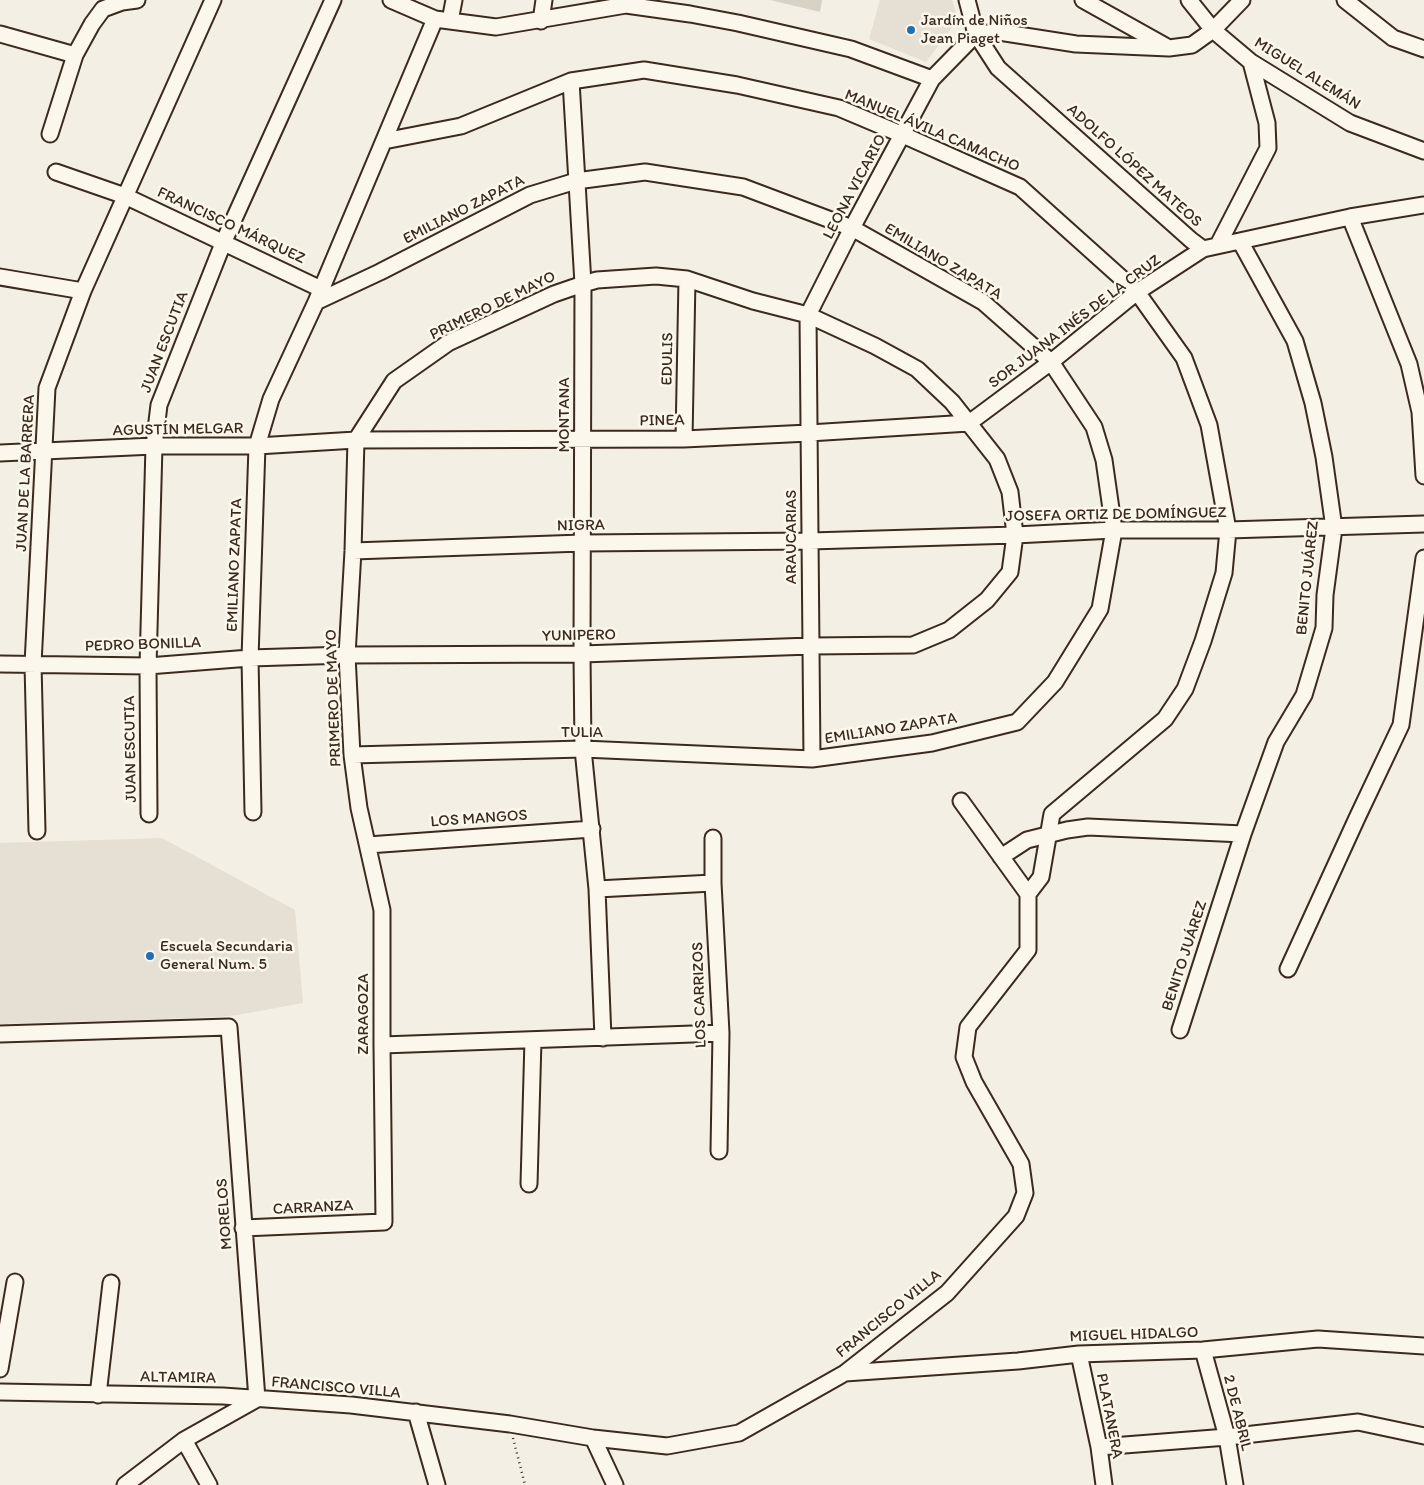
<!DOCTYPE html>
<meta charset="utf-8">
<style>
body{margin:0}
canvas{display:block;background:#f3efe4}
</style>
<canvas width="1424" height="1485"></canvas>
<script>
const ctx = document.querySelector('canvas').getContext('2d');
ctx.lineJoin = 'round';
function fill(path, color) {
  ctx.fillStyle = color;
  ctx.fill(path, 'evenodd');
}
function poly(rows) {
  const path = new Path2D();
  for (const r of rows) {
    path.moveTo(r[0], r[1]);
    for (let i = 2; i < r.length; i += 2) path.lineTo(r[i], r[i + 1]);
  }
  return path;
}
function stroke(path, color, width, dash) {
  ctx.strokeStyle = color;
  ctx.lineWidth = width;
  ctx.lineCap = dash ? 'butt' : 'round';
  ctx.setLineDash(dash || []);
  ctx.stroke(path);
}
function write(font, color, halo, rows, align = 'center') {
  ctx.font = font + ' Itim,sans-serif';
  ctx.lineWidth = 5;
  ctx.setLineDash([]);
  ctx.textBaseline = 'middle';
  ctx.strokeStyle = halo;
  ctx.fillStyle = color;
  for (const [text, x, y, turn = 0] of rows) {
    ctx.save();
    ctx.translate(x, y);
    ctx.rotate((+turn || 0) * Math.PI / 180);
    ctx.textAlign = isNaN(turn) ? turn : align;
    if (halo) ctx.strokeText(text, 0, 0);
    ctx.fillText(text, 0, 0);
    ctx.restore();
  }
}
const built = poly([
 [880,0,952,0,957,14,957,21,926,62,869,39],
 [162,838,295,910,303,1003,237,1015,218,1017,0,1024,0,843]
]);
const green = poly([
 [770,0,822,0,820,12]
]);
const path = poly([
 [513,1438,525,1485]
]);
const minor = poly([
 [391,0,435,19,496,27,626,5,690,14,738,23,851,49,932,79],
 [967,0,976,34,998,68,1191,240,1203,249],
 [1083,0,1169,48,1192,45,1213,30,1242,0],
 [1189,0,1213,30,1251,62,1350,123,1424,151],
 [1345,0,1393,38,1424,49],
 [450,21,454,0],
 [541,21,544,0],
 [0,34,75,55],
 [571,81,583,284,582,654,583,749,597,889,603,1038],
 [50,134,75,55,92,24,103,9,122,2,137,0],
 [384,141,461,126,571,81,644,70,737,85,839,108,903,135,1020,187,1137,292,1184,358,1209,425,1228,530,1224,573,1203,641,1185,689,1165,719,1052,814,1041,877,1028,894],
 [56,172,125,196,321,289],
 [1350,217,1409,364,1420,412,1424,476],
 [1218,245,1268,148,1267,123,1251,62],
 [0,277,83,291],
 [316,302,380,272,530,195,576,181,645,172,743,187,852,228,983,302,1051,362,1094,427,1104,460,1114,530,1100,609,1055,682,1017,722,932,743,812,759,583,749,352,755],
 [684,439,687,279],
 [0,453,154,446,257,446,356,440,684,439,809,433,969,423,1051,362,1137,292,1203,249,1350,217,1424,205],
 [353,551,582,543,810,541,1015,535,1114,530,1228,530,1424,524],
 [0,664,148,666,250,658,347,655,582,654,811,646,913,645,949,630,987,600,1010,572,1015,535,1010,492,997,459,952,402,917,369,875,346,808,315,753,301,687,279,656,276,597,280,583,284,554,294,448,343,394,381,356,440,353,551,347,655,352,755,359,808,382,910,382,1045,384,1222,243,1228],
 [812,759,808,315,852,228,932,79,976,34,999,32,1076,44,1169,48],
 [253,812,250,658,257,446,271,399,316,302,435,19],
 [149,814,148,666,154,446,159,405,224,241,333,0],
 [37,831,33,664,47,388,83,291,213,0],
 [713,838,713,883,721,1033,719,1151],
 [368,845,592,829],
 [1001,857,1027,840,1067,830,1088,827,1243,834],
 [597,889,713,883],
 [1288,969,1357,818,1401,725,1424,558],
 [1180,1030,1243,834,1276,742,1304,695,1324,628,1325,595,1334,528,1324,457,1313,403,1295,341,1240,241],
 [0,1034,229,1027,257,1399],
 [382,1045,721,1033],
 [529,1184,533,1040],
 [1203,1350,1227,1437,1235,1485],
 [1079,1354,1099,1447,1104,1485],
 [0,1369,15,1282],
 [845,1373,1018,1361,1079,1354,1203,1350,1318,1339,1424,1346],
 [0,1392,223,1396,351,1405,510,1424,593,1438,667,1446,739,1433,845,1373,947,1293,1016,1216,1025,1193,1021,1164,974,1082,964,1057,968,1027,1028,950,1028,894,961,801],
 [98,1395,111,1283],
 [416,1412,437,1485],
 [593,1438,615,1485],
 [184,1440,209,1485],
 [1099,1447,1227,1437,1358,1422,1424,1436],
 [125,1485,184,1440,257,1399]
]);
const markers = [
 [911,30,5,"#1f6fb2"],
 [150,956,5,"#1f6fb2"]
];
const poiNames = [
 ["Jardín de Niños",921,21],
 ["Jean Piaget",921,39],
 ["Escuela Secundaria",160,947],
 ["General Num. 5",160,965]
];
const streetNames = [
 ["MIGUEL ALEMÁN",1307,74,32],
 ["MANUEL ÁVILA CAMACHO",932,131,23],
 ["ADOLFO LÓPEZ MATEOS",1134,166,42],
 ["LEONA VICARIO",855,187,-62],
 ["EMILIANO ZAPATA",464,210,-27],
 ["FRANCISCO MÁRQUEZ",231,226,25],
 ["EMILIANO ZAPATA",943,262,31],
 ["PRIMERO DE MAYO",493,306,-26],
 ["SOR JUANA INÉS DE LA CRUZ",1075,322,-37],
 ["JUAN ESCUTIA",165,342,-69],
 ["EDULIS",668,359,-89],
 ["MONTANA",565,415,-90],
 ["PINEA",662,421,-1],
 ["AGUSTÍN MELGAR",178,430,-1],
 ["JUAN DE LA BARRERA",26,473,-87],
 ["JOSEFA ORTIZ DE DOMÍNGUEZ",1116,515,-1],
 ["NIGRA",581,526,-1],
 ["ARAUCARIAS",792,537,-90],
 ["EMILIANO ZAPATA",235,565,-88],
 ["BENITO JUÁREZ",1308,578,-84],
 ["YUNIPERO",579,636,-1],
 ["PEDRO BONILLA",143,645,-2],
 ["PRIMERO DE MAYO",334,698,-92],
 ["EMILIANO ZAPATA",891,729,-9],
 ["TULIA",582,733],
 ["JUAN ESCUTIA",131,749,-91],
 ["LOS MANGOS",479,819,-4],
 ["BENITO JUÁREZ",1185,956,-72],
 ["LOS CARRIZOS",700,995,-92],
 ["ZARAGOZA",364,1014,-90],
 ["CARRANZA",313,1208,-3],
 ["MORELOS",225,1214,-94],
 ["FRANCISCO VILLA",889,1314,-39],
 ["MIGUEL HIDALGO",1134,1335,-2],
 ["ALTAMIRA",178,1378,1],
 ["FRANCISCO VILLA",336,1388,5],
 ["2 DE ABRIL",1237,1413,76],
 ["PLATANERA",1109,1416,79]
];
fill(built, '#e5dfd4');
fill(green, '#d8d1c6');
stroke(minor, '#3b2a1e', 19);
stroke(path, '#3b2a1e', 2.5, [1, 4]);
stroke(minor, '#fbf7ec', 15);
for (const [x, y, r, color] of markers) {
  const dot = new Path2D();
  dot.arc(x, y, r, 0, 2 * Math.PI);
  ctx.fillStyle = color;
  ctx.fill(dot);
  stroke(dot, '#fbf7ec', 2);
}
write('16px', '#3b2a1e', '#fbf7ec', poiNames, 'left');
write('16px', '#3b2a1e', '#fbf7ec', streetNames);
</script>
